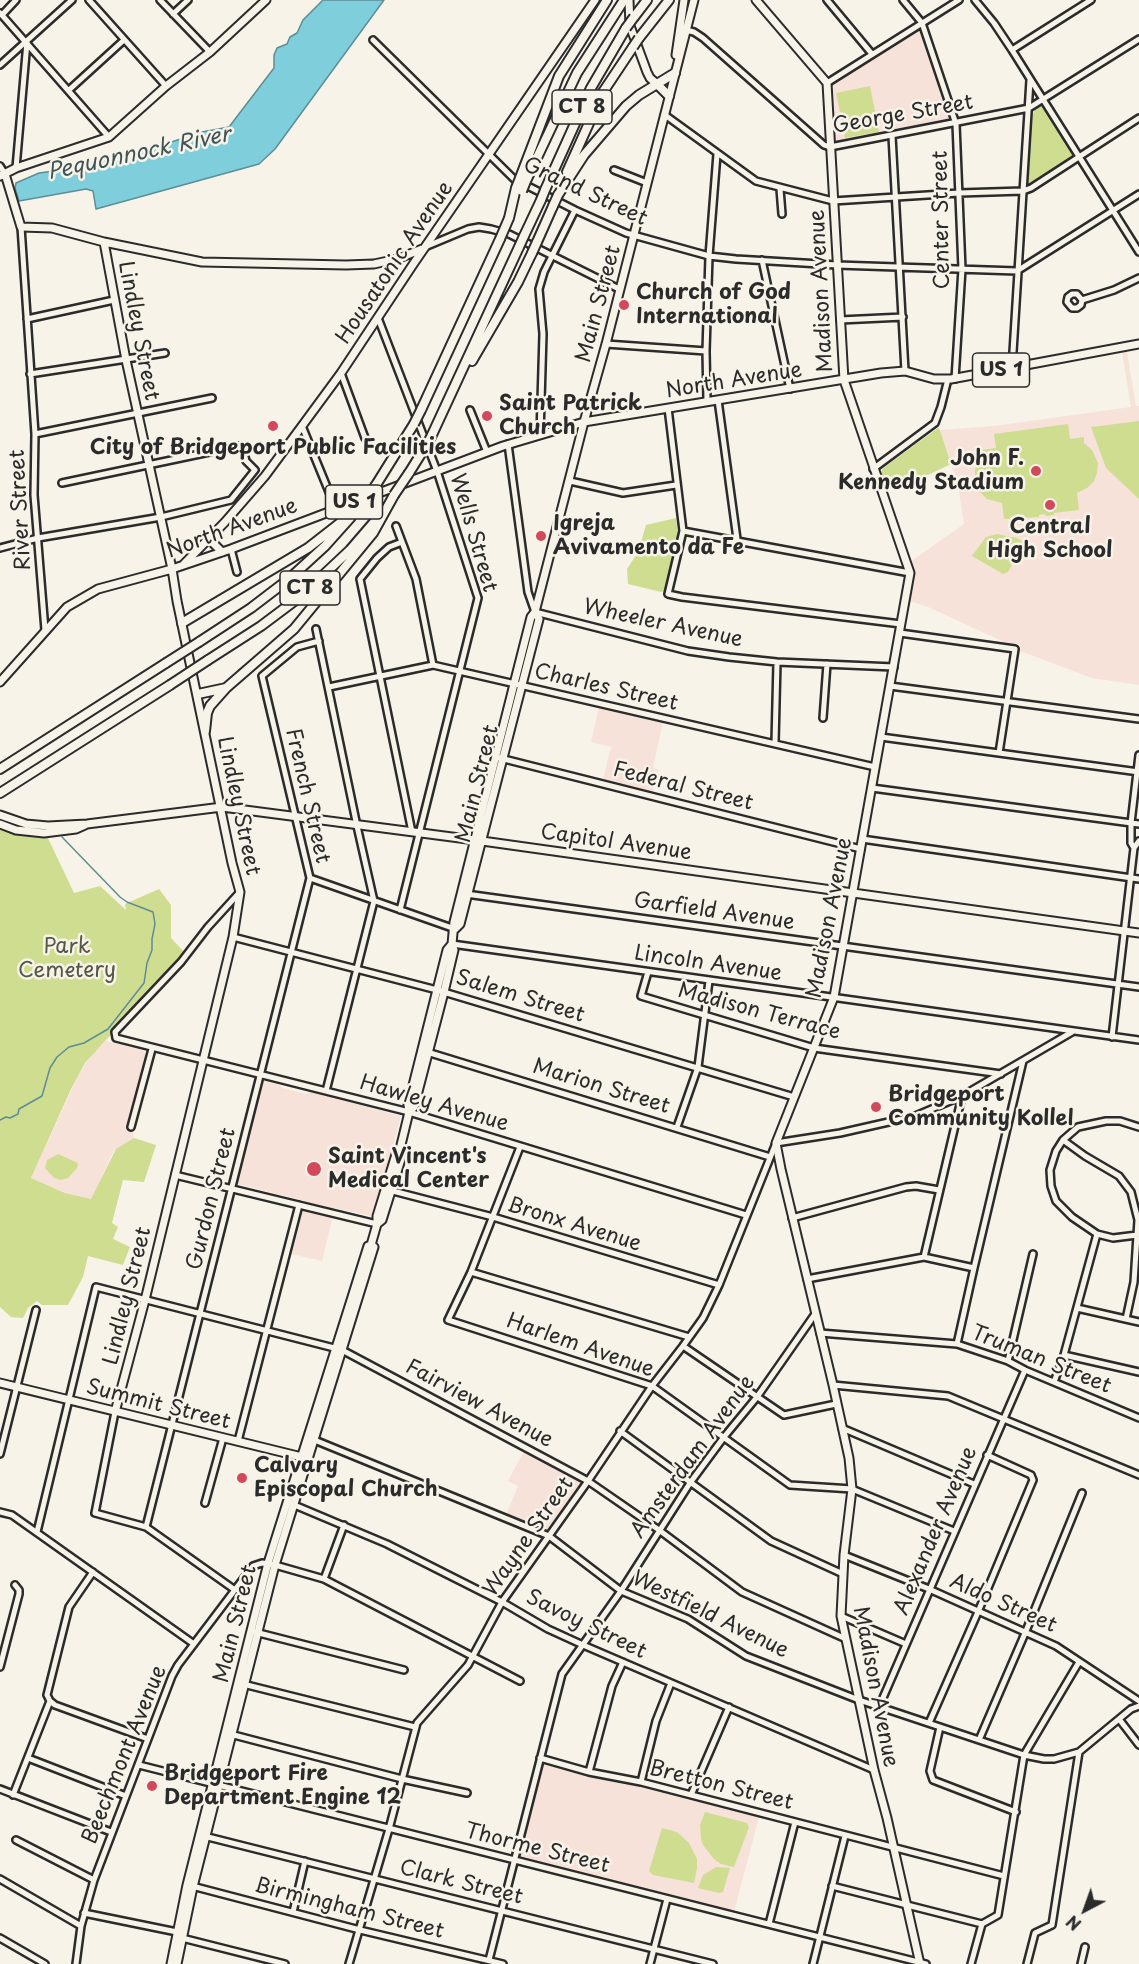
<!DOCTYPE html>
<style>
body{margin:0}
#map{position:relative;width:1139px;height:1964px;overflow:hidden;background:#f7f3e8;font-family:"Playpen Sans",sans-serif}
canvas{display:block}
.north{position:absolute;left:1055px;top:1880px;width:60px;height:60px;-webkit-text-stroke:4px #f7f3e8;paint-order:stroke;rotate:221deg;font-size:16px;font-weight:700;line-height:24px;text-align:center;color:#2b2b2b}
.north::after{content:'';display:block;margin:auto;width:21px;height:27px;background:#2b2b2b;clip-path:polygon(50% 0,100% 100%,50% 72%,0 100%)}
</style>
<div id="map">
<canvas width="1139" height="1964"></canvas>
<div class="north">N</div>
</div>
<script>
const ctx = document.querySelector('canvas').getContext('2d');
ctx.lineJoin = 'round';
function fill(path, color) {
  ctx.fillStyle = color;
  ctx.fill(path, 'evenodd');
}
function poly(rows) {
  const path = new Path2D();
  for (const r of rows) {
    path.moveTo(r[0], r[1]);
    for (let i = 2; i < r.length; i += 2) path.lineTo(r[i], r[i + 1]);
  }
  return path;
}
function stroke(path, color, width, dash) {
  ctx.strokeStyle = color;
  ctx.lineWidth = width;
  ctx.lineCap = dash ? 'butt' : 'round';
  ctx.setLineDash(dash || []);
  ctx.stroke(path);
}
function write(font, color, halo, rows, align = 'center') {
  ctx.font = font + ' "Playpen Sans",sans-serif';
  ctx.lineWidth = 5;
  ctx.setLineDash([]);
  ctx.textBaseline = 'middle';
  ctx.strokeStyle = halo;
  ctx.fillStyle = color;
  for (const [text, x, y, turn = 0] of rows) {
    ctx.save();
    ctx.translate(x, y);
    ctx.rotate((+turn || 0) * Math.PI / 180);
    ctx.textAlign = isNaN(turn) ? turn : align;
    if (halo) ctx.strokeText(text, 0, 0);
    ctx.fillText(text, 0, 0);
    ctx.restore();
  }
}
const built = poly([
 [919,30,922,32,949,118,949,121,836,143,834,140,831,92,833,84],
 [1122,352,1127,352,1136,406,1139,406,1139,685,1092,678,1020,651,1020,644,1004,642,928,607,910,601,914,574,910,562,964,524,958,485,940,430,994,426,1131,407],
 [599,707,663,721,653,768,659,770,653,792,603,779,611,747,591,742],
 [106,1041,142,1050,145,1052,146,1057,130,1122,134,1138,113,1152,95,1192,91,1199,88,1199,65,1193,31,1178,77,1078,91,1055],
 [264,1081,279,1085,282,1088,306,1094,311,1092,401,1116,391,1153,371,1216,335,1208,322,1261,292,1254,305,1201,238,1184],
 [524,1451,582,1483,548,1532,506,1515,518,1486,508,1481],
 [544,1763,759,1817,734,1912,520,1858,542,1765]
]);
const green = poly([
 [870,86,879,132,845,138,836,93],
 [1042,106,1074,156,1029,185,1027,184,1031,119,1035,110],
 [1139,421,1139,499,1106,468,1091,427],
 [1068,424,1070,439,1084,437,1084,443,1092,450,1098,463,1097,473,1094,481,1087,488,1077,493,1079,510,1054,513,1054,515,1046,516,1045,514,1039,515,1039,517,1004,519,1002,503,987,499,980,492,975,484,975,469,982,457,981,450,996,448,994,434],
 [938,428,940,430,951,464,930,474,885,490,880,475,883,468],
 [676,518,678,536,665,591,661,592,628,584,627,569,638,552,646,525],
 [997,534,1017,538,1024,542,1008,572,1003,574,972,556,986,537],
 [0,827,26,835,47,836,74,893,100,886,126,910,125,904,159,889,171,905,171,938,185,953,85,1063,71,1089,31,1178,65,1193,91,1199,116,1149,134,1138,156,1145,144,1182,123,1180,112,1223,118,1227,113,1239,130,1247,123,1265,88,1256,83,1277,68,1305,42,1305,37,1301,28,1308,23,1318,11,1317,0,1307],
 [58,1154,78,1163,77,1168,68,1178,61,1180,54,1178,45,1168,47,1160],
 [705,1812,747,1823,749,1827,734,1867,721,1864,714,1859,703,1845,701,1839,700,1825],
 [662,1828,677,1832,689,1843,697,1859,697,1868,694,1883,653,1875,649,1871],
 [716,1867,730,1868,723,1892,719,1893,698,1888,703,1875]
]);
const water = poly([
 [323,0,384,0,275,149,259,164,96,209,93,191,86,189,19,201,15,188,16,183,39,173,54,171,150,149,202,132,229,127,274,68,274,55,277,48,287,44,290,37,297,33,303,20,323,0]
]);
const stream = poly([
 [0,1120,6,1117,10,1118,18,1114,19,1109,42,1096,50,1068,57,1057,69,1047,84,1043,108,1029,144,983,147,963,152,950,152,939,155,924,153,912,127,902,120,897,62,837]
]);
const minor = poly([
 [89,0,166,86],
 [160,0,210,52],
 [827,0,872,54],
 [903,0,922,23,956,124,962,269,955,379],
 [975,0,994,23,1012,50,1139,252],
 [0,13,109,137],
 [173,14,188,0],
 [2,15,16,0],
 [685,30,694,32,703,38,824,145,830,147,1029,108,1139,39],
 [373,40,514,179,575,210,626,233,709,256,736,259,837,265,1017,271,1139,194],
 [1012,50,1091,0],
 [0,65,72,0],
 [827,83,959,0],
 [69,90,124,40],
 [665,115,756,181,833,201,959,193,1023,191,1031,188,1139,118],
 [892,136,905,371],
 [0,166,5,174],
 [16,168,27,42],
 [614,170,647,183],
 [780,189,782,214],
 [21,227,35,434,34,495,45,630],
 [425,247,468,229,479,227,491,229,509,234,619,289],
 [762,260,790,389],
 [1082,300,1077,294,1072,294,1068,297,1067,302,1072,308,1077,308,1081,305,1082,300,1114,290,1139,278],
 [378,318,437,471,478,598,400,910],
 [27,319,114,300],
 [840,320,903,317],
 [606,344,706,351],
 [1012,368,1030,80],
 [341,373,365,438],
 [30,374,165,353],
 [718,400,737,539],
 [707,401,706,351,709,256,717,154],
 [668,408,683,531,668,594,682,597,901,624],
 [470,410,487,452],
 [302,426,336,509],
 [35,434,212,398],
 [540,435,543,334,539,289,544,272,575,210],
 [508,444,528,592,535,612,688,651,729,657,777,662,894,667],
 [873,469,935,423,941,407,948,379],
 [570,481,623,493,676,485],
 [396,526,416,579,433,665],
 [683,531,910,573],
 [402,542,389,547,377,558,360,579,412,832],
 [0,548,38,538,161,517,231,500,255,470,246,461,243,449,238,446,62,483],
 [231,549,237,572],
 [316,629,357,826,374,901,326,1091],
 [900,633,1015,649,999,753],
 [319,641,297,647,262,676,310,878,455,929],
 [890,686,1139,719],
 [329,687,433,665,875,767],
 [823,718,827,664],
 [881,737,1139,772],
 [775,743,777,662],
 [496,757,861,849],
 [872,788,1139,824],
 [862,839,1139,879],
 [1134,848,1131,843,1131,823,1139,755],
 [239,893,208,927,181,962,115,1032,116,1038,409,1112,746,1215],
 [466,894,1139,987],
 [233,937,437,990,794,1097],
 [452,944,1139,1040],
 [648,972,641,996,814,1048,1001,1074],
 [1112,1037,1134,848,1139,841],
 [427,1052,770,1157],
 [131,1127,152,1049],
 [677,1127,698,1067,709,981],
 [1063,1140,1085,1156,1119,1176,1131,1192,1138,1220,1134,1282,1126,1319],
 [520,1147,471,1272,448,1320,652,1386,790,1485,852,1489,954,1531],
 [175,1175,377,1224],
 [389,1190,493,1217,719,1285],
 [792,1218,906,1187,916,1186,939,1190],
 [1137,1235,1113,1238,1097,1234,1072,1217,1056,1201,1051,1186,1050,1170,1056,1151,1063,1140,1078,1127,1106,1121,1120,1121,1139,1127],
 [924,1257,962,1096],
 [471,1272,689,1337],
 [807,1279,924,1257,974,1268],
 [1077,1308,1139,1322],
 [820,1333,957,1344,1008,1361,1025,1370,1139,1418],
 [957,1344,974,1268,1023,1061],
 [683,1346,784,1415,836,1404],
 [1064,1355,1139,1372],
 [1008,1361,1033,1254],
 [1054,1382,1064,1355,1097,1234],
 [833,1385,948,1396,1139,1475],
 [115,1412,95,1513,146,1527,235,1590],
 [842,1428,974,1484],
 [620,1431,771,1541,843,1574],
 [312,1439,549,1536,621,1591,688,1619,746,1656,859,1700,1024,1755,1044,1759,1054,1759,1079,1752,1131,1709,1139,1706],
 [238,1441,299,1205],
 [0,1454,36,1310],
 [205,1503,223,1438],
 [292,1504,387,1544,502,1602,548,1629,583,1645,874,1770],
 [0,1512,12,1515,194,1644],
 [146,1527,310,878],
 [37,1532,96,1287,342,1350,588,1481,659,1530,742,1592,846,1639],
 [844,1555,929,1589,1056,1646,1139,1701],
 [324,1579,344,1525],
 [841,1616,906,1644],
 [251,1631,404,1670],
 [0,1667,19,1594,19,1590,15,1585],
 [243,1684,415,1727],
 [50,1701,47,1695,69,1607,93,1572],
 [50,1701,55,1705,148,1739],
 [879,1707,1025,1370],
 [1119,1719,1139,1745],
 [929,1723,978,1612,1033,1480,1031,1475,987,1455],
 [940,1727,930,1771,933,1780,1016,1812],
 [230,1734,402,1779,467,1793],
 [979,1740,1026,1631,1082,1493],
 [28,1758,126,1796],
 [540,1758,589,1772,641,1782,1004,1876],
 [139,1765,926,1964],
 [589,1772,612,1686,623,1662],
 [641,1782,656,1721,671,1683],
 [0,1789,111,1832],
 [13,1795,50,1701],
 [691,1795,729,1707],
 [204,1836,713,1964],
 [16,1840,94,1880],
 [0,1879,81,1926],
 [192,1886,360,1930,503,1964],
 [832,1886,982,1924],
 [293,1912,305,1861],
 [84,1913,177,1932,182,1938,285,1964],
 [769,1924,795,1822],
 [0,1938,45,1964],
 [489,1960,562,1674,621,1591,690,1483,724,1437,757,1397,815,1314],
 [76,1964,81,1926,94,1880,172,1676,178,1665,253,1566,262,1563,275,1565,324,1579,520,1681],
 [349,1964,389,1829,417,1723,468,1665,502,1602,588,1481,652,1386,683,1346,703,1318,719,1285,776,1143,840,1133,915,1116,962,1096,1072,1032],
 [650,1964,667,1899],
 [813,1964,845,1836],
 [971,1964,982,1924,998,1915,1024,1755,1079,1662],
 [1027,1964,1035,1933,1052,1925,1079,1752],
 [1081,1964,1085,1947]
]);
const major = poly([
 [629,0,630,26,647,72,650,78,657,84],
 [756,0,827,83,844,380,910,573,834,997,776,1143,781,1169,833,1385,849,1458,852,1489,844,1555,841,1616,874,1770,887,1818,920,1964],
 [676,55,684,0],
 [5,174,21,227,52,228,104,242,202,262,346,265,374,264,397,259,422,249],
 [0,176,16,168,109,137,166,86,210,52,266,0],
 [104,242,126,360,172,569,177,601,232,863,240,892,233,937,145,1300,115,1412],
 [211,536,213,543,222,552],
 [184,564,225,522,265,476,302,426,341,373,414,263,595,0],
 [0,682,67,607,98,589,172,569,231,549,503,446,540,435,584,422,881,373,905,371,934,379,951,379,1139,344],
 [0,815,26,824,48,826,87,824,222,807,475,840,1139,933],
 [0,824,16,830,44,833,76,829,85,825],
 [455,929,460,924,539,619,535,612],
 [409,1112,414,1107,444,992,454,950,452,944],
 [377,1224,382,1220,402,1156,400,1149],
 [0,1383,306,1458],
 [171,1964,187,1885,268,1563,352,1297,368,1246,371,1245,377,1224,377,1216,397,1151,400,1149,409,1112,408,1105,447,950,452,944,454,922,514,684,531,617,535,612,584,422,606,344,694,0],
 [177,1964,193,1887,275,1565,374,1247,371,1245]
]);
const highway = poly([
 [634,17,647,0],
 [639,38,669,0],
 [657,84,669,96],
 [567,172,603,92,633,47],
 [520,178,559,76,607,0],
 [526,181,577,73,624,0],
 [545,190,591,88,626,28],
 [558,195,584,155,626,106,639,95,675,73],
 [509,218,516,188],
 [524,236,541,200],
 [537,242,553,206],
 [472,361,518,282,532,253],
 [421,410,500,239],
 [431,437,519,247],
 [409,473,424,449],
 [376,485,414,424],
 [182,623,308,548,358,509],
 [199,642,251,608,289,579,325,546,351,517],
 [208,660,261,626,301,596,350,550,381,514],
 [198,694,226,688,294,629,373,533,394,495],
 [205,731,207,713,210,706,226,688],
 [0,769,166,663],
 [0,793,170,685]
]);
const highwayBridge = poly([
 [626,28,634,17],
 [633,47,639,38],
 [516,188,520,178],
 [522,191,526,181],
 [541,200,545,190],
 [553,206,558,195],
 [500,239,509,218],
 [519,247,524,236],
 [532,253,537,242],
 [414,424,421,410],
 [424,449,431,437],
 [394,495,409,473],
 [358,509,376,485],
 [166,663,199,642],
 [170,685,208,660]
]);
const markers = [
 [624,305,6,"#d1495b"],
 [487,416,6,"#d1495b"],
 [273,426,6,"#d1495b"],
 [1036,471,6,"#d1495b"],
 [1050,505,6,"#d1495b"],
 [541,536,6,"#d1495b"],
 [876,1107,6,"#d1495b"],
 [314,1169,8,"#d1495b"],
 [242,1478,6,"#d1495b"],
 [152,1786,6,"#d1495b"]
];
const shields = [
 [582,107,60],
 [1001,370,57],
 [354,502,57],
 [310,588,60]
];
const shieldNames = [
 ["CT 8",582,107],
 ["US 1",1001,370],
 ["US 1",354,502],
 ["CT 8",310,588]
];
const streetNames = [
 ["George Street",903,115,-10],
 ["Grand Street",585,192,25],
 ["Center Street",942,220,-91],
 ["Housatonic Avenue",395,263,-56],
 ["Madison Avenue",822,291,-93],
 ["Main Street",599,304,-75],
 ["Lindley Street",138,331,79],
 ["North Avenue",734,381,-9],
 ["River Street",21,510,-93],
 ["North Avenue",232,529,-20],
 ["Wells Street",473,533,74],
 ["Wheeler Avenue",663,624,12],
 ["Charles Street",606,688,13],
 ["Main Street",478,784,-76],
 ["Federal Street",683,787,14],
 ["French Street",307,796,77],
 ["Lindley Street",238,806,78],
 ["Capitol Avenue",616,843,8],
 ["Garfield Avenue",714,912,8],
 ["Madison Avenue",830,918,-79],
 ["Lincoln Avenue",708,964,8],
 ["Salem Street",520,997,17],
 ["Madison Terrace",759,1012,15],
 ["Marion Street",601,1087,17],
 ["Hawley Avenue",434,1104,16],
 ["Gurdon Street",212,1199,-76],
 ["Bronx Avenue",574,1225,17],
 ["Lindley Street",128,1296,-76],
 ["Harlem Avenue",580,1346,19],
 ["Truman Street",1041,1360,22],
 ["Fairview Avenue",479,1404,28],
 ["Summit Street",158,1405,14],
 ["Amsterdam Avenue",693,1457,-54],
 ["Alexander Avenue",936,1531,-67],
 ["Wayne Street",529,1537,-55],
 ["Aldo Street",1003,1604,24],
 ["Westfield Avenue",710,1615,26],
 ["Main Street",236,1624,-76],
 ["Savoy Street",586,1625,26],
 ["Madison Avenue",875,1687,79],
 ["Beechmont Avenue",125,1755,-68],
 ["Bretton Street",721,1786,14],
 ["Thorme Street",537,1849,14],
 ["Clark Street",461,1883,14],
 ["Birmingham Street",349,1909,14]
];
const poiNames = [
 ["Church of God",636,293],
 ["International",636,317],
 ["Saint Patrick",499,404],
 ["Church",499,428],
 ["City of Bridgeport Public Facilities",273,448,"center"],
 ["John F.",1024,459,"right"],
 ["Kennedy Stadium",1024,483,"right"],
 ["Igreja",553,524],
 ["Avivamento da Fe",553,548],
 ["Central",1050,527,"center"],
 ["High School",1050,551,"center"],
 ["Bridgeport",888,1095],
 ["Community Kollel",888,1119],
 ["Saint Vincent's",328,1157],
 ["Medical Center",328,1181],
 ["Calvary",254,1466],
 ["Episcopal Church",254,1490],
 ["Bridgeport Fire",164,1774],
 ["Department Engine 12",164,1798]
];
const parkNames = [
 ["Park",67,947],
 ["Cemetery",67,971]
];
const waterNames = [
 ["Pequonnock River",139,154,-12]
];
fill(built, '#f7e2da');
fill(green, '#cfdd91');
fill(water, '#7fcedc');
stroke(water, '#5d8d95', 1.5);
stroke(stream, '#5d8d95', 1.5);
stroke(minor, '#2b2b2b', 10);
stroke(major, '#2b2b2b', 11);
stroke(highway, '#2b2b2b', 12);
stroke(minor, '#f7f3e8', 5);
stroke(major, '#f7f3e8', 7);
stroke(highway, '#f7f3e8', 8);
stroke(highwayBridge, '#2b2b2b', 12, []);
stroke(highwayBridge, '#f7f3e8', 8);
for (const [x, y, r, color] of markers) {
  const dot = new Path2D();
  dot.arc(x, y, r, 0, 2 * Math.PI);
  ctx.fillStyle = color;
  ctx.fill(dot);
  stroke(dot, '#f7f3e8', 2);
}
for (const [x, y, w] of shields) {
  const box = new Path2D();
  box.roundRect(x - w / 2, y - 17, w, 34, 4.5);
  ctx.fillStyle = '#f7f3e8';
  ctx.fill(box);
  stroke(box, '#2b2b2b', 1.5);
}
write('bold 20px', '#2b2b2b', null, shieldNames);
write('21px', '#2b2b2b', '#f7f3e8', streetNames);
write('bold 21px', '#2b2b2b', '#f7f3e8', poiNames, 'left');
write('21px', '#545844', '#f7f3e8', parkNames);
write('italic 22px', '#405457', '#f7f3e8', waterNames);
</script>
